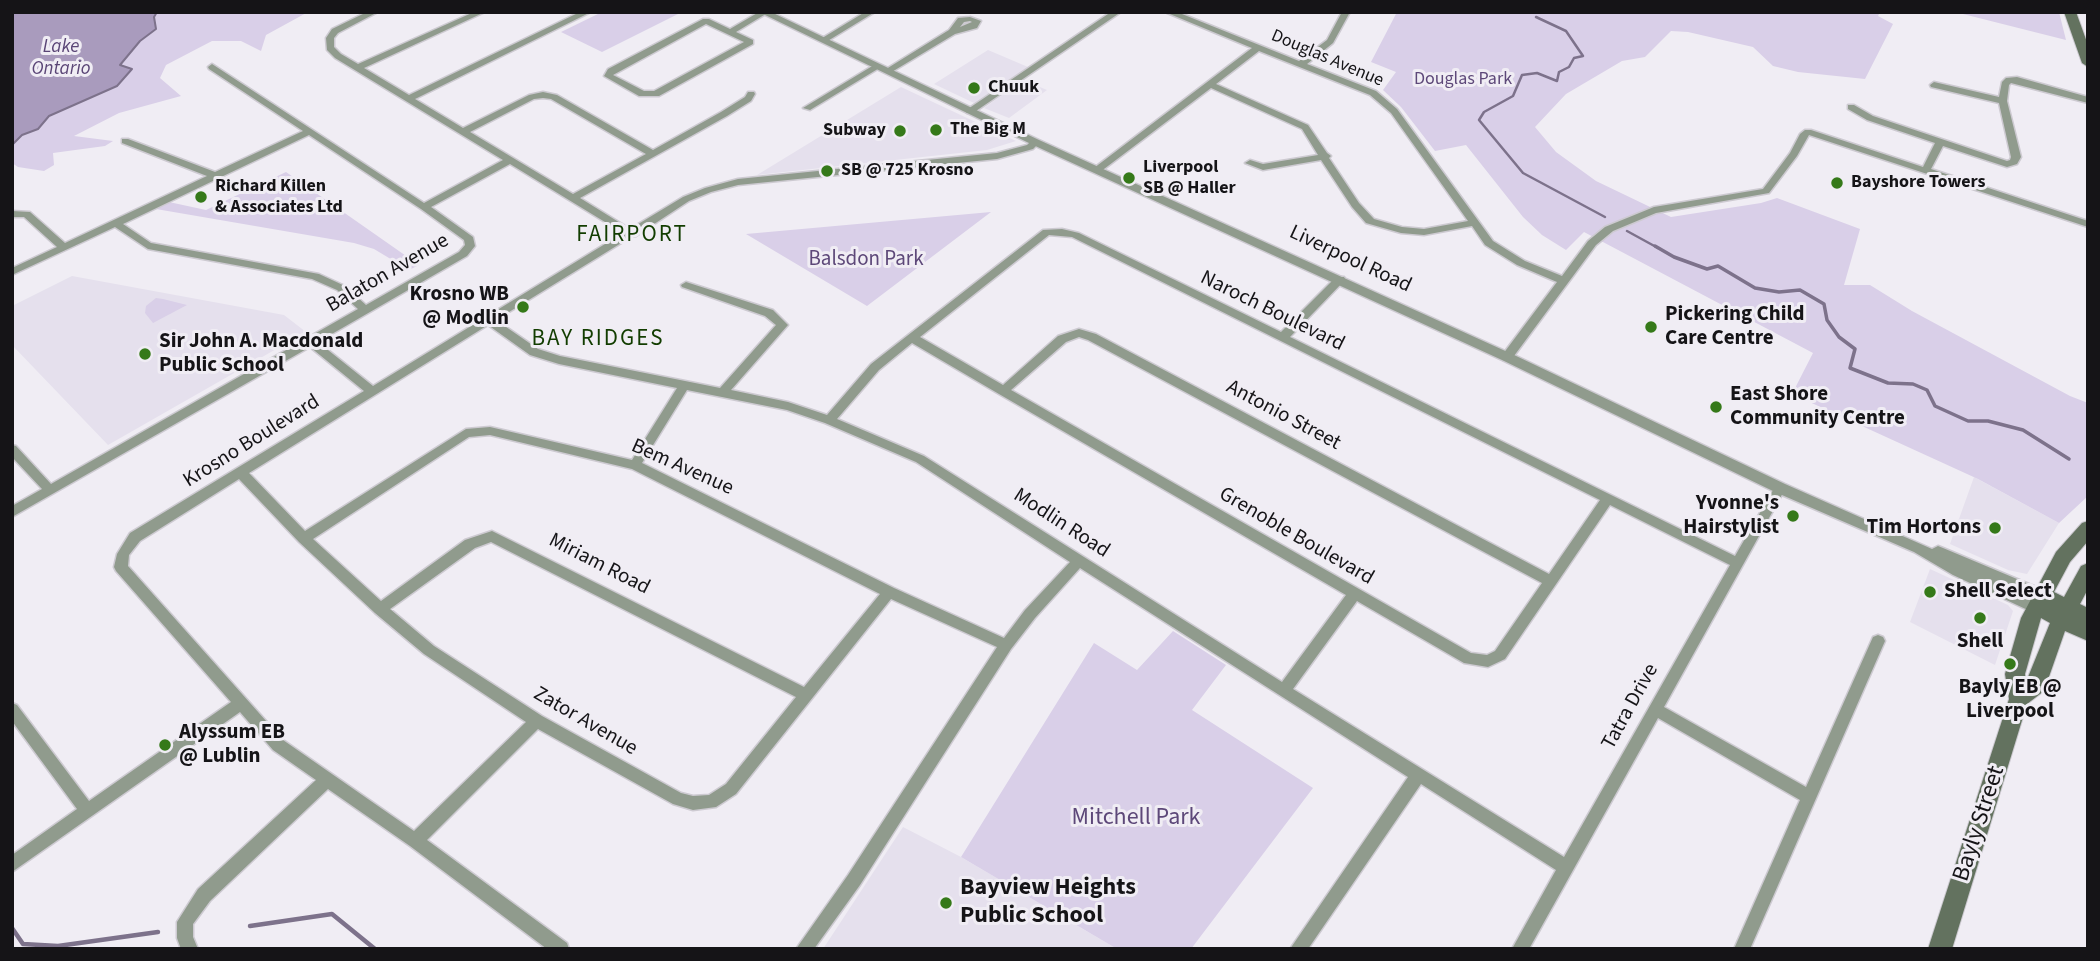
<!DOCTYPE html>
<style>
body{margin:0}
#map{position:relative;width:2100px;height:961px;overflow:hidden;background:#f0edf4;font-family:"Source Sans 3",sans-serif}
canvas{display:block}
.frame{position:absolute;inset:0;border:14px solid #151417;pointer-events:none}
</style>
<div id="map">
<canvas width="2100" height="961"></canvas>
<div class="frame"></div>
</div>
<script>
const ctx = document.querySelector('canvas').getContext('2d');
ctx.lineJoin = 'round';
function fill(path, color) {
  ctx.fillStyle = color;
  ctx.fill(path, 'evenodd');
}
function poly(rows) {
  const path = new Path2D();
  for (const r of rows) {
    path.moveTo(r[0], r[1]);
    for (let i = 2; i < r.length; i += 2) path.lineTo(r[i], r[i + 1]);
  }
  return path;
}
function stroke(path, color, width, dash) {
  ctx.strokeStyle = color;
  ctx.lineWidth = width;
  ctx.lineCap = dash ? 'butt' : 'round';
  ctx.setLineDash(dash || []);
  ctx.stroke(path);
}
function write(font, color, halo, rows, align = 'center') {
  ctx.font = font + ' "Source Sans 3",sans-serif';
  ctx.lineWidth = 6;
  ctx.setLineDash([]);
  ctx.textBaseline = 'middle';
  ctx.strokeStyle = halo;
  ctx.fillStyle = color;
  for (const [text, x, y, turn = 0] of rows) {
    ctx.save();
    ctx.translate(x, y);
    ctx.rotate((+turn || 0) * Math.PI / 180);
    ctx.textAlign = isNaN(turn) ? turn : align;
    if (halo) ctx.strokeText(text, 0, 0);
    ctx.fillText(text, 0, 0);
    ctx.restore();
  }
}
const built = poly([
 [988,50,1028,67,974,103,934,84],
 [1023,80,1047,90,1009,118,984,108],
 [901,87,1016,141,987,150,757,175],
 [72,276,284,315,306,332,108,445,12,345,12,306],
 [1974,477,2059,523,2027,574,2008,570,1950,544],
 [1930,569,2008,605,2013,611,1995,665,1910,622],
 [903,827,961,857,1117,949,823,949]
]);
const green = poly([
 [157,12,308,12,266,35,261,51,241,41,212,41,166,65,160,78,181,96,119,113,74,136,113,141,105,146,53,153,54,165,44,171,18,167,12,163,12,145,22,135,38,129,49,116,73,106,131,69,119,66,140,41,156,30,154,17],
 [602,12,682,12,602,52,561,32],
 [1397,12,1880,12,1878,16,1893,24,1865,79,1798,72,1773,66,1753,47,1688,32,1671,31,1645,57,1622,61,1566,94,1535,127,1556,152,1596,181,1671,217,1761,203,1777,198,1860,229,1844,285,1870,285,1912,311,2070,396,2088,403,2088,496,2059,523,1978,479,1792,394,1813,353,1584,232,1566,250,1542,235,1523,217,1466,145,1435,151,1401,107,1383,90,1396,72,1371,62],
 [1955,12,2059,12,2066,40],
 [286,172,419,265,409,270,374,249,354,243,156,209,169,202,206,210],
 [991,212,867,306,746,234],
 [156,298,163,299,187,305,153,323,145,313,146,306],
 [1173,631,1226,665,1192,710,1313,788,1191,949,1117,949,961,857,1094,643,1137,670]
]);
const water = poly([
 [12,12,157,12,154,17,156,29,140,41,120,65,132,69,117,86,49,116,38,129,22,135,12,145,12,12]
]);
const streamFar2 = poly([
 [1536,17,1566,31,1583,56,1574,58,1569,67,1559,72,1557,81,1537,73,1522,75,1513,96,1484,112,1479,120,1523,173,1605,217],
 [1627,231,1658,248]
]);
const streamFar1 = poly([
 [1655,246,1674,257,1707,269,1718,266,1755,288,1779,292,1800,290,1824,304,1827,320,1839,337,1855,349,1850,368,1888,383,1913,384,1927,390,1935,406,1968,421,1988,421,2023,430,2069,459]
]);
const stream = poly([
 [250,926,332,914,375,949],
 [12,928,23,944,58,946,158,932]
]);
const minor = poly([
 [367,12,378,12,338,33,334,38,334,47,341,54,358,64,474,12,485,12,364,68,409,95,580,12,591,12,415,99,463,128,529,95,543,92,557,95,653,150,721,112,745,97,748,92,754,92,755,94,751,101,727,116,580,198,630,229,683,197,705,188,738,179,997,153,1027,145,1032,140,1035,139,1040,142,1033,149,997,159,738,185,711,192,689,201,636,236,631,237,496,320,538,349,560,356,720,388,776,325,765,316,682,287,681,285,686,282,773,310,788,325,731,390,788,402,827,415,871,364,1043,230,1062,229,1079,233,1281,332,1336,277,1344,277,1345,279,1344,281,1290,337,1735,556,1776,485,1784,485,1786,488,1784,491,1664,707,1806,787,1873,637,1878,635,1883,637,1885,641,1750,949,1734,949,1800,800,1658,718,1529,949,1512,949,1556,870,1421,784,1308,949,1290,949,1408,777,1080,568,1035,618,1011,649,860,885,814,949,796,949,848,875,997,647,891,599,736,794,716,807,693,810,673,804,538,729,427,840,567,943,569,949,547,949,410,846,328,789,210,901,193,924,193,937,198,949,181,949,177,938,177,922,198,889,316,780,273,750,240,712,12,872,12,855,77,809,12,721,12,703,17,705,89,801,231,702,116,571,114,567,117,554,130,533,364,391,310,347,12,517,12,506,42,489,12,457,12,445,16,446,51,484,358,309,337,290,312,279,148,249,115,227,12,275,12,268,57,247,24,217,12,217,12,211,30,212,65,243,207,176,122,143,122,139,128,139,215,172,303,131,209,69,208,67,212,64,424,203,503,160,335,58,327,50,326,38,332,29,367,12],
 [543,98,551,99,646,154,573,194,470,132,534,99,543,98],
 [309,135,421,209,464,240,465,245,459,252,366,305,345,286,319,274,151,243,123,224,309,135],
 [510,164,623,233,373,386,318,342,467,256,475,246,473,237,431,207,510,164],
 [1049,235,1072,237,1600,500,1549,574,1096,334,1079,329,1058,336,1003,385,920,337,1049,235],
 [488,325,530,355,559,364,677,388,632,460,490,427,466,429,305,531,249,473,488,325],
 [1079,337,1088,340,1542,583,1495,651,1487,655,1471,653,1011,390,1066,342,1079,337],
 [912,343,999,394,1346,595,1282,682,924,456,837,419,879,370,912,343],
 [687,390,787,410,825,423,916,462,1070,562,1025,610,1004,638,894,588,642,463,687,390],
 [490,435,632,469,880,594,804,687,492,531,465,540,381,601,313,539,469,437,490,435],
 [239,479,299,542,375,613,424,654,526,722,414,831,283,740,128,566,129,555,140,541,239,479],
 [1610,505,1730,565,1564,857,1293,689,1357,601,1464,663,1488,667,1505,659,1610,505],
 [491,542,796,697,726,784,709,795,693,796,681,793,542,716,434,646,390,609,475,548,491,542],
 [759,12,769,12,736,32,753,40,753,44,659,96,639,96,604,76,608,69,703,19,709,19,730,29,759,12],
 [706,24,744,42,654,91,644,91,613,75,706,24],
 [865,12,875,12,826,42,819,40,865,12],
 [1111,12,1121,12,973,113,967,113,965,111,1111,12],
 [1165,12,1177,12,1299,61,1327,40,1342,12,1350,12,1333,43,1307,64,1376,91,1397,109,1493,241,1525,261,1562,276,1588,241,1605,227,1654,207,1763,189,1790,153,1800,134,1805,130,1811,130,1923,167,1935,143,1867,120,1848,109,1848,105,1854,105,1873,116,2007,161,2010,160,2011,157,1999,103,1931,87,1930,85,1934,82,1999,97,2002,82,2006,78,2017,77,2088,97,2088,103,2011,83,2009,85,2007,101,2021,157,2017,164,2007,167,1943,146,1931,169,2088,221,2088,227,1809,135,1797,156,1769,193,1656,213,1613,231,1596,245,1511,360,1507,361,1503,360,1501,357,1503,354,1557,282,1517,265,1485,245,1472,226,1424,235,1401,233,1366,223,1352,207,1321,160,1263,170,1245,163,1250,160,1263,164,1318,155,1302,129,1211,88,1100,172,1094,172,1094,168,1252,48,1165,12],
 [1259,51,1370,95,1391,113,1468,221,1424,229,1402,227,1374,219,1359,203,1329,158,1331,156,1327,153,1308,125,1216,84,1259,51],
 [970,17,981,21,977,28,955,34,890,73,883,71,949,30,958,18,970,17],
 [964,22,970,21,972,22,960,27,964,22],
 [874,65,881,67,810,110,803,108,874,65]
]);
const tertiary = poly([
 [759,12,771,12,1039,140,1512,354,1785,484,1932,549,1938,546,1943,548,2048,592,2051,596,2048,600,2039,601,2045,607,2042,612,2037,613,2032,612,1953,575,1914,552,1775,492,1502,360,1031,144,759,12]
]);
const secondary = poly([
 [2064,12,2076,12,2088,45,2088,67,2082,63,2064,12],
 [2088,521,2088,541,2070,562,2054,592,2064,597,2081,566,2088,563,2088,589,2080,604,2088,608,2088,641,2065,631,2044,691,2027,704,1952,949,1928,949,2009,699,2005,674,2021,618,2056,552,2082,523,2088,521],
 [2041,618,2050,623,2026,682,2025,674,2041,618]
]);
const markers = [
 [974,88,7,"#357919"],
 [936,130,7,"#357919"],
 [900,131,7,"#357919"],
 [827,171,7,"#357919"],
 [1129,178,7,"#357919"],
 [1837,183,7,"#357919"],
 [201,197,7,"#357919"],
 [523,307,7,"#357919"],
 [1651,327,7,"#357919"],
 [145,354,7,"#357919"],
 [1716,407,7,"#357919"],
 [1793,516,7,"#357919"],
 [1995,528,7,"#357919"],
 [1930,592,7,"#357919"],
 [1980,618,7,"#357919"],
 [2010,664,7,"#357919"],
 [165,745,7,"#357919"],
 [946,903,7,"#357919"]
];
const farStreetnames = [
 ["Douglas Avenue",1327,59,23]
];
const farParknames = [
 ["Douglas Park",1463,80]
];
const farPoinames = [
 ["Chuuk",988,88],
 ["The Big M",950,130],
 ["Subway",886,131,"right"],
 ["Liverpool",1143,168],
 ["SB @ Haller",1143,189],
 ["SB @ 725 Krosno",841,171],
 ["Bayshore Towers",1851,183],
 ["Richard Killen",215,187],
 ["& Associates Ltd",215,208]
];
const farWaternames = [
 ["Lake",61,48],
 ["Ontario",61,70]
];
const parkNames = [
 ["Balsdon Park",866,260]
];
const streetNames = [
 ["Liverpool Road",1350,260,25],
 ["Balaton Avenue",388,274,-30],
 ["Naroch Boulevard",1272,312,26],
 ["Antonio Street",1283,416,28],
 ["Krosno Boulevard",252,442,-32],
 ["Bem Avenue",682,468,24],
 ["Modlin Road",1061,524,33],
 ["Grenoble Boulevard",1296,537,30],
 ["Miriam Road",599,565,27],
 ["Tatra Drive",1631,707,-61],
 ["Zator Avenue",585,722,30]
];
const poiNames = [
 ["Krosno WB",509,295,"right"],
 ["@ Modlin",509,319,"right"],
 ["Pickering Child",1665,315],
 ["Care Centre",1665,339],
 ["Sir John A. Macdonald",159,342],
 ["Public School",159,366],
 ["East Shore",1730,395],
 ["Community Centre",1730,419],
 ["Yvonne's",1779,504,"right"],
 ["Hairstylist",1779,528,"right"],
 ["Tim Hortons",1981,528,"right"],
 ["Shell Select",1944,592],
 ["Shell",1980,642,"center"],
 ["Bayly EB @",2010,688,"center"],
 ["Liverpool",2010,712,"center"],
 ["Alyssum EB",179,733],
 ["@ Lublin",179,757]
];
const neighbourhoodNames = [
 ["FAIRPORT",632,236],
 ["BAY RIDGES",598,340]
];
const nearParknames = [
 ["Mitchell Park",1136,819]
];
const nearStreetnames = [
 ["Bayly Street",1980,824,-72]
];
const nearPoinames = [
 ["Bayview Heights",960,889],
 ["Public School",960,917]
];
fill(built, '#e5e0ed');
fill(green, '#d9cfe8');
fill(water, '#a99bbd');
stroke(water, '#7d728b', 2);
stroke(streamFar2, '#7d728b', 2.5);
stroke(streamFar1, '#7d728b', 3.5);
stroke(stream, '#7d728b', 4.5);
stroke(minor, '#cdcad1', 3);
stroke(tertiary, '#cdcad1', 3);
stroke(secondary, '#cdcad1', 2);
fill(minor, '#909b8d');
fill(tertiary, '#909b8d');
fill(secondary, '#63725f');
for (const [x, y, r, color] of markers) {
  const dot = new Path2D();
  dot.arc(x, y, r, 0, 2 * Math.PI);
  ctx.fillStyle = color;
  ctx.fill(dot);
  stroke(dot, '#f0edf4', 2.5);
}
write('18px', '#151417', '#f0edf4', farStreetnames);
write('18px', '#5d4879', '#f0edf4', farParknames);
write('bold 18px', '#151417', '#f0edf4', farPoinames, 'left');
write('italic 19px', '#5a4576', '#f0edf4', farWaternames);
write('21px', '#5d4879', '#f0edf4', parkNames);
write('21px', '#151417', '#f0edf4', streetNames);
write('bold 21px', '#151417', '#f0edf4', poiNames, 'left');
ctx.letterSpacing = '2px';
write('23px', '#123d00', '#f0edf4', neighbourhoodNames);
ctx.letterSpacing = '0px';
write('24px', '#5d4879', '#f0edf4', nearParknames);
write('24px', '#151417', '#f0edf4', nearStreetnames);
write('bold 24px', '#151417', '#f0edf4', nearPoinames, 'left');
</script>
